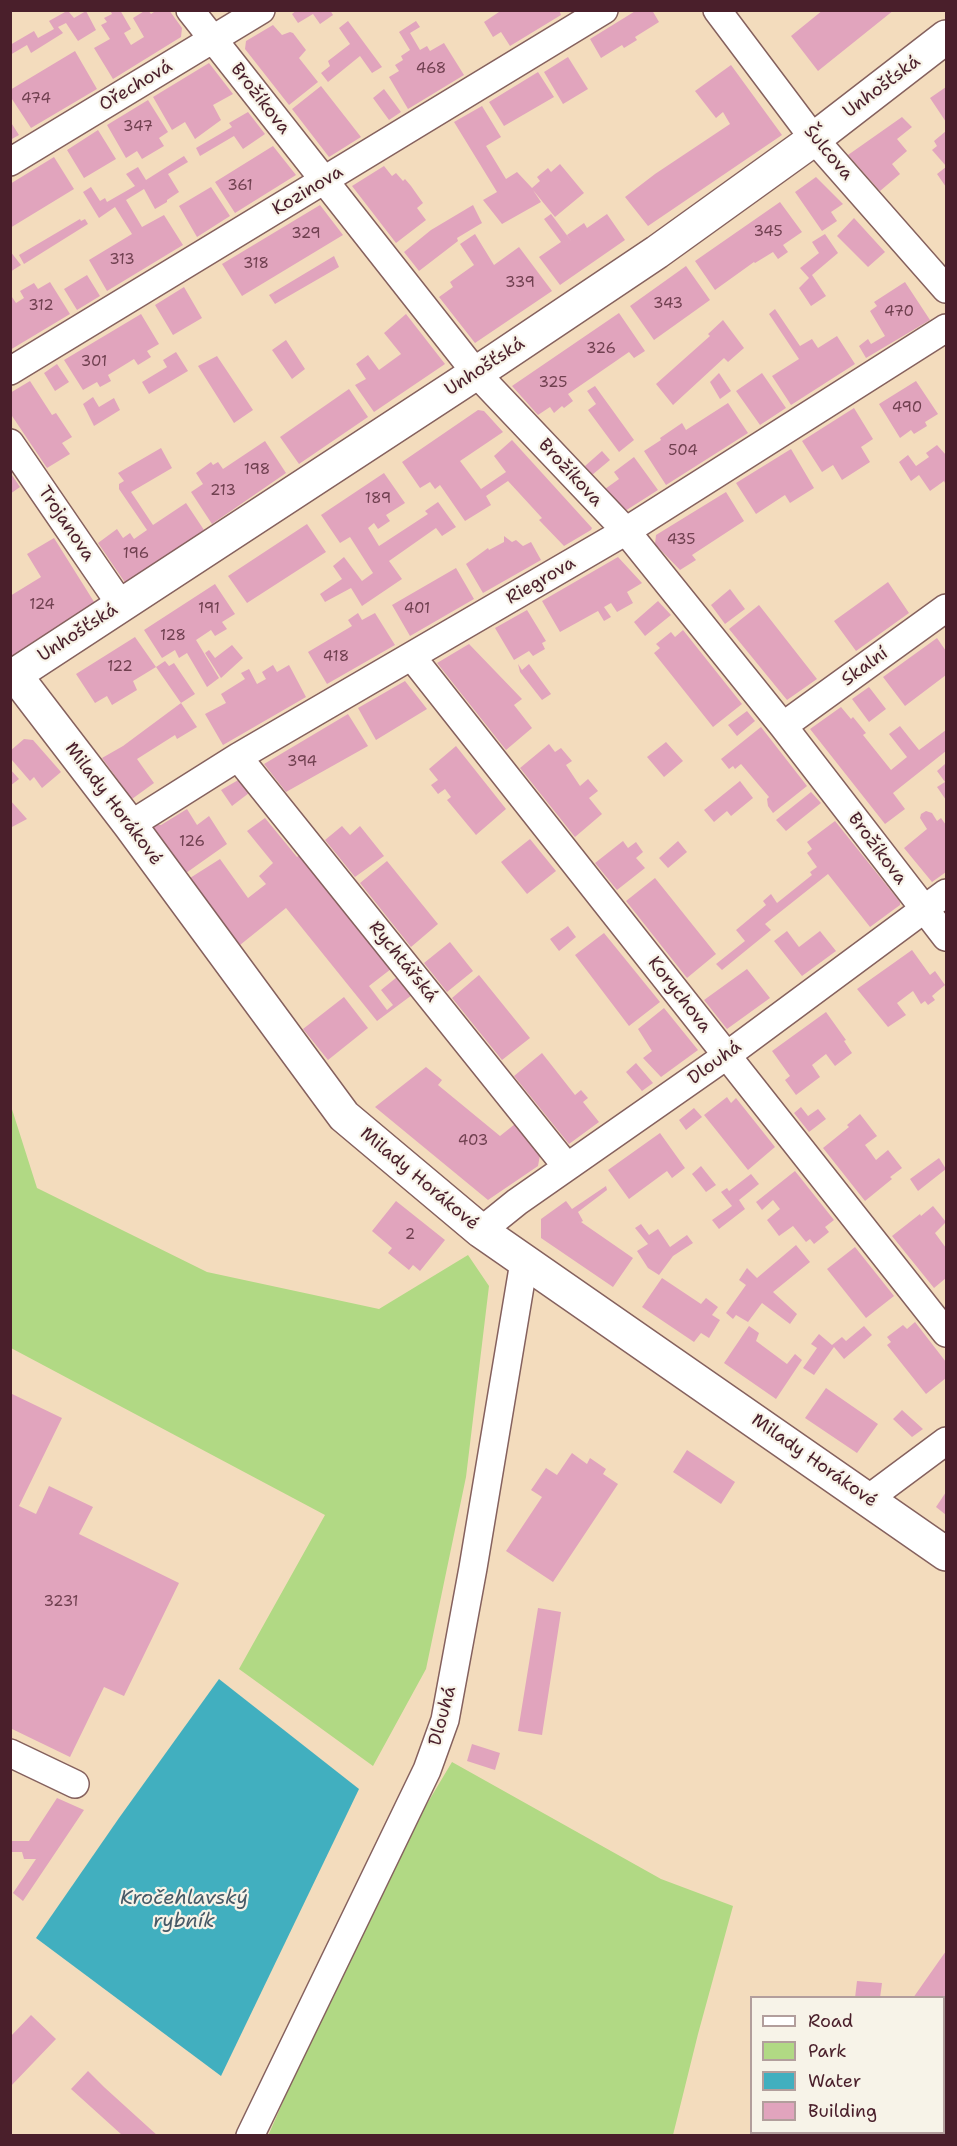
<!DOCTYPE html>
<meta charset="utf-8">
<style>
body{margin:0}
#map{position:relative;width:957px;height:2146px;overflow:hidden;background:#f3dcbd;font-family:"Shantell Sans",sans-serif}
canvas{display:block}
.frame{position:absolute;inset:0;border:12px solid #4a1f2b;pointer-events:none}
.legend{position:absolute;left:750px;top:1996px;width:195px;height:138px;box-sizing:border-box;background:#f7f3e8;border:2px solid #b29e9c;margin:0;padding:8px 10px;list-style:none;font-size:18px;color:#4a1f2b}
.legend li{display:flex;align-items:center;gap:12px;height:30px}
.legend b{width:30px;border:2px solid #b29e9c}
</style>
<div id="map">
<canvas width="957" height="2146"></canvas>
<div class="frame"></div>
<ul class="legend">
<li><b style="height:8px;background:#fff"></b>Road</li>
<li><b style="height:16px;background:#b1d984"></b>Park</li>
<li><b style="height:16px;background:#41afbf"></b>Water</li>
<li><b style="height:16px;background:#e1a4bd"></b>Building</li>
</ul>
</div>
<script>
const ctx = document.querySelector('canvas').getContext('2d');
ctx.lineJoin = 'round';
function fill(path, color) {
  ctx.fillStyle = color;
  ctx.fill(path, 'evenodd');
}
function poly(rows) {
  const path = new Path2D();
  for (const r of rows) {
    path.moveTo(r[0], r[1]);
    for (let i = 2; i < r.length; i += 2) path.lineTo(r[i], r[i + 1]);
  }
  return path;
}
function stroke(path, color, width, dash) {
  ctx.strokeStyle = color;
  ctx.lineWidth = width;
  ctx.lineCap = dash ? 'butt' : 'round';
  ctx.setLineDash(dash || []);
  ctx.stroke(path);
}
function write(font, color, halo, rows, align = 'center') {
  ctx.font = font + ' "Shantell Sans",sans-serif';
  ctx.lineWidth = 4.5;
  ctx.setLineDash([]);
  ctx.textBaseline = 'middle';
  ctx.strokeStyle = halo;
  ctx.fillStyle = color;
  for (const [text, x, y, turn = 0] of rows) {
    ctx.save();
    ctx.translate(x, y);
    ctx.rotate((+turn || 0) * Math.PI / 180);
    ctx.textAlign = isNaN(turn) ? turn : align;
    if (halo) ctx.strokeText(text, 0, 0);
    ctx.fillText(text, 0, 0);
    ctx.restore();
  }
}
const green = poly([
 [10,1103,37,1188,207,1272,379,1309,468,1255,489,1286,466,1477,426,1669,373,1766,239,1669,325,1515,11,1348],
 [452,1762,661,1879,733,1906,698,2034,673,2135,268,2136,376,1889]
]);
const water = poly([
 [219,1679,359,1789,221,2076,36,1938,119,1818]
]);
const building = poly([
 [110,10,120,10,131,29,124,33,131,45,144,37,133,18,146,10,148,10,151,14,157,10,169,10,182,28,181,37,113,79,94,48,110,39,101,25,107,22,104,18,112,14],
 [297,10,330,10,333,15,320,24,313,14,298,23,292,14],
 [502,10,559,10,561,15,510,46,501,32,493,37,484,22],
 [637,10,652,10,659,22,635,37,637,40,624,48,622,45,601,58,590,39],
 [823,10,894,10,818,71,791,36],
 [86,11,96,30,78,41,66,23,58,27,63,33,31,53,27,45,10,55,10,45,34,31,38,38,54,29,49,21,65,12,69,12,74,18],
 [348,21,382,67,372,73,360,56,328,82,321,73,330,66,328,61,350,44,339,28],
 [416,21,420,27,410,33,420,50,427,46,430,51,444,43,464,75,408,109,389,77,399,71,395,65,403,60,401,56,410,50,399,32],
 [273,25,282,35,290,32,293,33,306,50,299,58,318,82,289,105,245,49,246,41],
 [75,51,97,89,31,128,10,96,10,90],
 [568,57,588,89,563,104,544,72],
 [209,63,233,94,213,105,221,120,195,139,185,122,172,130,153,97],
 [731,65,782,135,648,226,625,197,655,174,730,124,723,112,716,118,695,91],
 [538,72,554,97,504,126,489,102],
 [321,86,361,137,329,157,292,109],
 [946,87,946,122,930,98],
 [384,89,401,112,389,120,373,98],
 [148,100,168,132,159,138,164,146,142,159,137,151,126,158,107,125],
 [482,106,501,137,486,146,506,179,517,172,532,188,540,181,537,177,548,168,551,172,560,164,584,193,555,217,533,190,541,202,502,224,483,200,497,192,454,122],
 [248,112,265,134,243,149,234,136,200,156,196,148,232,127,229,123],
 [902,117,912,127,897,139,907,151,892,164,900,174,880,191,848,155],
 [10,121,19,135,10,140],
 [98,130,116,159,84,178,67,150],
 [946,131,946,166,932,150,937,146,934,141],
 [273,146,296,175,235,213,215,182],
 [184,156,188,162,168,174,179,192,167,200,167,202,155,209,144,189,126,200,142,227,164,215,183,245,107,291,89,260,132,234,115,207,99,218,83,192,91,187,100,201,105,198,107,202,135,186,126,174,138,167,146,180],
 [54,157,74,189,10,228,10,184],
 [384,166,392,176,396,173,403,181,405,179,411,186,423,203,417,208,426,220,396,243,352,186],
 [946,167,946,187,937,174],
 [816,177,843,204,831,212,837,221,822,231,795,192],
 [211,187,230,216,197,237,179,206],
 [780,202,802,232,783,245,788,252,778,259,773,252,755,263,754,262,715,290,695,261],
 [320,205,343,235,242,296,222,264],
 [473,205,482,223,457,238,458,241,419,271,404,252,431,230],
 [551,214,572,242,567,235,584,223,587,228,607,214,625,240,560,285,539,257,561,242,544,219],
 [854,218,885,252,868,267,837,236],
 [80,219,81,221,85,219,88,224,24,264,19,255],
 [475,234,494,265,519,247,552,291,475,343,439,297,453,287,450,282,474,265,460,244],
 [825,234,838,253,812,275,826,296,811,306,799,288,809,278,800,268,819,253,812,242],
 [10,251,21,265,10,272],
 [334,256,339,267,275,304,269,295],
 [686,266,710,300,654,340,630,306],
 [87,275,100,296,77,310,64,289],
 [50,282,70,314,10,350,10,294,16,303,24,298,20,291,34,283,38,289],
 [905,282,930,320,866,358,859,346,868,339,871,344,885,336,870,311,877,306,874,302],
 [184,287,202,318,173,335,155,305],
 [775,309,800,346,812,339,818,348,837,336,855,364,791,405,772,376,799,359,769,314],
 [619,313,645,351,634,358,629,352,568,394,573,401,564,408,562,406,554,413,550,407,538,415,512,386],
 [141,314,159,344,147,351,151,357,138,365,134,359,108,375,111,381,100,387,97,382,83,390,64,360],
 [406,314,445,364,374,412,355,385,366,379,356,364,368,355,379,370,401,354,384,333],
 [723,320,744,348,728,362,724,358,673,405,656,384,710,336,708,334],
 [286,340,305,369,292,379,272,350],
 [176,352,188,371,149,394,142,382,167,367,163,360],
 [217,356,253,410,234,423,198,366],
 [57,364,69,382,55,391,44,373],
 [719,373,731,391,720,399,710,382],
 [762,373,786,408,760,425,736,391],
 [30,381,52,415,56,413,72,437,62,443,70,454,47,468,10,413,10,393],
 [916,381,938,414,925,422,927,426,914,434,911,430,900,438,879,404],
 [595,386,634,440,619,452,588,410,596,404,587,391],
 [349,389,368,417,299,464,280,437],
 [93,397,99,407,114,398,120,410,94,426,83,404],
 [728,403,748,433,666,485,644,451,661,440,660,438,682,423,686,430],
 [854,408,873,439,861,447,870,462,842,480,833,465,822,472,802,441],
 [478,410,484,411,503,432,460,461,481,489,506,472,494,456,512,440,592,528,591,530,564,546,539,520,542,518,508,481,486,496,491,505,465,521,440,485,435,489,430,482,420,488,402,462],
 [265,441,286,473,212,524,191,492,203,484,196,473,211,462,213,465,218,462,223,469],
 [937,445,946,455,946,485,944,481,930,491,919,475,911,481,899,462,908,455,916,466,929,457,926,453],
 [161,448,172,468,131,492,153,525,186,503,204,530,126,584,98,543,117,529,123,538,130,533,134,539,147,530,119,489,119,484,124,481,118,473],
 [791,449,814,488,790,503,785,495,756,514,736,483],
 [602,451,610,460,592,475,585,466],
 [634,457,658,490,625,511,605,489,619,479,614,472],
 [10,472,20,487,10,494],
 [384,473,405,503,386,515,390,521,378,529,374,523,368,528,379,546,428,514,425,511,438,502,456,527,442,536,436,528,389,561,402,579,362,606,351,588,325,602,320,594,342,579,333,566,344,557,362,581,373,573,350,537,340,543,321,515],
 [726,492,744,521,692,555,696,560,680,570,655,544,656,535],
 [307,524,326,552,247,603,228,576],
 [504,536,512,542,516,540,523,546,531,542,541,560,483,593,466,564,488,548,489,550,504,542],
 [54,538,96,605,10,659,10,596,41,577,27,554],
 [618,557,642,583,627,592,633,603,617,612,611,603,604,607,611,617,604,621,598,611,560,632,542,601],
 [456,568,474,599,410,636,392,605],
 [888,582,909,613,856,651,834,621],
 [215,584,235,614,222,622,227,629,215,636,211,630,196,640,219,678,207,687,187,653,179,658,175,650,162,658,144,630],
 [730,589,745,609,725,624,711,605],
 [658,601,671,615,645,636,634,622],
 [759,605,817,679,787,700,729,629],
 [527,610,546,641,542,643,545,649,533,656,529,651,514,660,495,628],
 [358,613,362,620,375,613,395,645,327,684,308,652,352,626,348,620],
 [683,630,742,704,713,727,654,653,660,648,656,644,671,632,675,637],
 [135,637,156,667,133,681,137,690,112,705,107,696,95,703,76,674],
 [937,638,946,651,946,675,905,706,883,677],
 [469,644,522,699,514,705,532,728,506,750,437,663],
 [232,645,243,658,221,678,205,653,209,650,215,658],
 [165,661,169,666,174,663,195,694,181,703,156,667],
 [518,664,522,670,529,664,551,694,542,700,520,672],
 [273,665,277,672,289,665,306,697,223,745,205,714,226,703,221,694,245,679,241,673,249,669,257,684,266,679,262,672],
 [405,681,427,709,376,740,358,708],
 [869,687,886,709,869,722,852,699],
 [181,703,197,727,177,739,175,735,137,759,154,783,132,799,102,758,123,746],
 [841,707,851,719,853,717,866,733,863,735,891,770,907,757,889,734,900,726,919,750,946,730,946,751,893,793,905,809,885,824,810,729],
 [747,711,755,721,737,736,728,725],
 [348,714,368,746,286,792,264,764],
 [761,727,807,786,773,813,768,806,767,799,769,797,741,764,735,769,733,766,729,769,721,759],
 [24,739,33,740,61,772,42,788,34,777,30,781,11,759,10,751],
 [666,742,683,761,664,777,647,757],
 [549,744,555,752,561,748,572,761,566,765,580,786,588,779,598,791,589,798,602,814,575,837,520,768],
 [456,746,506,809,476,835,447,800,451,797,445,789,438,794,431,785,438,780,429,769],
 [945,764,946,765,946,800,937,787,945,782,937,771],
 [10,769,19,779,10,786],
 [240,779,249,793,232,806,221,790],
 [740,781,753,798,731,816,727,811,714,822,704,810],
 [811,792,821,803,786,831,776,820],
 [10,800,27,819,10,828],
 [187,809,197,825,209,816,227,844,186,873,150,824,161,825],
 [926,811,932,813,937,821,941,818,946,825,946,872,932,882,904,848,927,829,920,818,921,814],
 [265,818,297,857,300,855,391,969,369,986,387,1010,393,1005,381,990,397,977,412,995,377,1021,286,908,240,945,190,878,220,859,248,898,266,884,259,876,273,863,247,831],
 [835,821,900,902,900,905,870,927,828,874,765,924,771,930,722,970,716,964,745,941,736,930,766,905,763,901,771,894,777,903,812,875,810,872,817,867,807,853,812,849,807,842],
 [342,826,350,835,360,826,384,856,355,877,325,840],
 [530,839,556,871,527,894,501,862],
 [623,841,628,848,636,842,643,852,636,858,645,868,617,890,595,863],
 [678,841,687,852,668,868,659,858],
 [387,861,438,924,411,947,360,883],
 [655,878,716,954,687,978,626,901],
 [568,926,576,937,559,951,550,939],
 [787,931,799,947,820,931,836,951,802,976,774,941],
 [604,933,660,1002,629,1026,575,955],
 [450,942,473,971,447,992,424,963],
 [912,950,930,975,935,971,945,985,932,996,935,1000,928,1005,925,1001,921,1004,913,991,897,1003,906,1015,888,1027,857,989],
 [747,969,770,998,727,1029,704,1000],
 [479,975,530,1038,502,1060,452,998],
 [344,997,368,1028,328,1060,303,1029],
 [664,1008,698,1050,661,1077,643,1058,652,1051,638,1029],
 [826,1012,846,1040,844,1041,852,1053,835,1066,826,1054,812,1065,820,1077,796,1095,785,1080,790,1076,772,1051],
 [542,1053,575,1095,581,1090,588,1098,583,1102,599,1122,569,1144,514,1076],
 [636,1063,653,1083,642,1091,626,1072],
 [426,1067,442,1080,438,1085,500,1136,515,1124,540,1155,538,1166,488,1200,375,1107],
 [727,1097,731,1103,736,1098,775,1147,748,1170,704,1115],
 [801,1107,808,1116,818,1109,826,1119,809,1132,794,1113],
 [694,1108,702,1117,686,1130,679,1120],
 [860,1114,877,1136,865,1145,871,1153,876,1160,888,1150,902,1168,890,1177,892,1179,865,1201,823,1148,849,1127,847,1125],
 [660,1133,685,1168,672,1178,667,1171,629,1199,608,1170],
 [939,1158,946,1169,918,1191,910,1179],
 [701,1166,716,1185,706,1192,692,1174],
 [795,1171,834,1220,825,1227,829,1232,814,1244,810,1239,806,1242,793,1226,779,1236,767,1220,780,1209,773,1200,762,1210,756,1202],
 [751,1174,759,1184,739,1200,745,1209,719,1229,712,1220,732,1206,721,1192,727,1188,729,1191],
 [606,1186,607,1190,578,1212,583,1221,581,1222,633,1258,613,1287,541,1238,541,1219,566,1201,572,1209],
 [396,1201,445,1240,420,1271,413,1265,409,1270,388,1253,392,1248,372,1231],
 [933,1206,946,1222,935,1233,946,1248,946,1278,934,1288,892,1236,920,1214,921,1216],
 [641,1224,649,1235,658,1229,670,1247,687,1235,693,1243,673,1256,659,1275,648,1268,637,1251,648,1244,635,1228],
 [796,1245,810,1262,773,1292,797,1314,790,1324,762,1303,748,1322,736,1315,733,1319,726,1313,746,1285,739,1280,747,1268,757,1278],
 [855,1247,894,1296,866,1318,827,1269],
 [662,1278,701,1304,706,1298,718,1307,712,1315,720,1320,709,1338,701,1333,694,1342,642,1307],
 [915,1322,946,1362,946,1378,926,1394,887,1345,891,1342,887,1337,903,1325,907,1329],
 [749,1326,759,1333,756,1341,787,1364,795,1354,802,1360,776,1399,724,1363],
 [864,1326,872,1335,844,1359,834,1347,814,1375,803,1368,817,1348,811,1344,819,1334,832,1345,842,1337,846,1341],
 [826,1388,878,1424,857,1453,805,1418],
 [10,1393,62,1418,19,1506,36,1514,49,1486,93,1507,79,1534,179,1583,124,1696,104,1687,70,1757,10,1728],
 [902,1410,923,1429,912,1437,893,1419],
 [687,1450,735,1482,721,1504,673,1472],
 [572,1453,587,1464,590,1458,606,1469,603,1474,618,1484,553,1582,506,1551,542,1497,531,1490,546,1468,557,1475],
 [946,1492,946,1515,936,1507],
 [538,1608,561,1612,542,1735,518,1731],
 [472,1744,500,1753,495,1770,467,1761],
 [57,1798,84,1810,23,1901,13,1893,36,1859,24,1859,22,1852,10,1852,10,1841,29,1841],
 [946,1951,946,2007,944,2011,944,1998,913,1998],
 [857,1981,882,1983,880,1998,855,1998],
 [31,2015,56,2039,10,2087,10,2037],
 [944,2056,946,2060,946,2108,944,2104],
 [88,2071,104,2087,158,2136,122,2135,71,2089]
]);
const minor = poly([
 [190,10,476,373,626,531,783,726,946,937],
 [717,10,814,139,946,289],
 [10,162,261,10],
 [10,371,604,10],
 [10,443,121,605],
 [412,657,946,1333],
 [783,726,946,608],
 [238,757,567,1167],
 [130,825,238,757,626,531,946,328],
 [481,1231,517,1202,726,1056,946,893],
 [868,1499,946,1441],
 [10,1753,75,1784],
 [250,2136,427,1770,445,1720,473,1568,524,1262]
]);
const major = poly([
 [15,675,130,825,344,1116,481,1231,946,1554],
 [10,678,496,360,657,252,814,139,946,37]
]);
const numberNames = [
 ["468",431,69],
 ["474",36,99],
 ["347",138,127],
 ["361",240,186],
 ["345",768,232],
 ["329",306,234],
 ["313",122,260],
 ["318",256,264],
 ["339",520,283],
 ["343",668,304],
 ["312",41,306],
 ["470",899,312],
 ["326",601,349],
 ["301",94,362],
 ["325",553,383],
 ["490",907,408],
 ["504",683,451],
 ["198",257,470],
 ["213",223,491],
 ["189",378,499],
 ["435",681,540],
 ["196",136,554],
 ["124",42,605],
 ["191",209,609],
 ["401",417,609],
 ["128",173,636],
 ["418",336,657],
 ["122",120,667],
 ["394",302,762],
 ["126",192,842],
 ["403",473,1141],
 ["2",410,1235],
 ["3231",61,1602]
];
const streetNames = [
 ["Ořechová",136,86,-31],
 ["Unhošťská",882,87,-37],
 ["Brožíkova",260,99,52],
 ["Šulcova",828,153,50],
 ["Kozinova",308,191,-31],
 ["Unhošťská",485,367,-33],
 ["Brožíkova",570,473,47],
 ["Trojanova",66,524,56],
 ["Riegrova",541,581,-30],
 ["Unhošťská",78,633,-33],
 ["Skalní",865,667,-36],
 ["Milady Horákové",113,804,53],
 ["Brožíkova",877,849,53],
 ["Rychtářská",403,962,51],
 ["Korychova",679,995,52],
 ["Dlouhá",715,1063,-36],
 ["Milady Horákové",419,1179,40],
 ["Milady Horákové",814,1461,35],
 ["Dlouhá",443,1716,-75]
];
const waterNames = [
 ["Kročehlavský",184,1899],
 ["rybník",184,1922]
];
fill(green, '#b1d984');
fill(water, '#41afbf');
fill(building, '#e1a4bd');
stroke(minor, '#85615e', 30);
stroke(major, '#85615e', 36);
stroke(minor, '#fff', 27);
stroke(major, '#fff', 33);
write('15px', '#704050', null, numberNames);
write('18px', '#4a1f2b', '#f7f3e8', streetNames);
write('italic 20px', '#465966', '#f7f3e8', waterNames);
</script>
